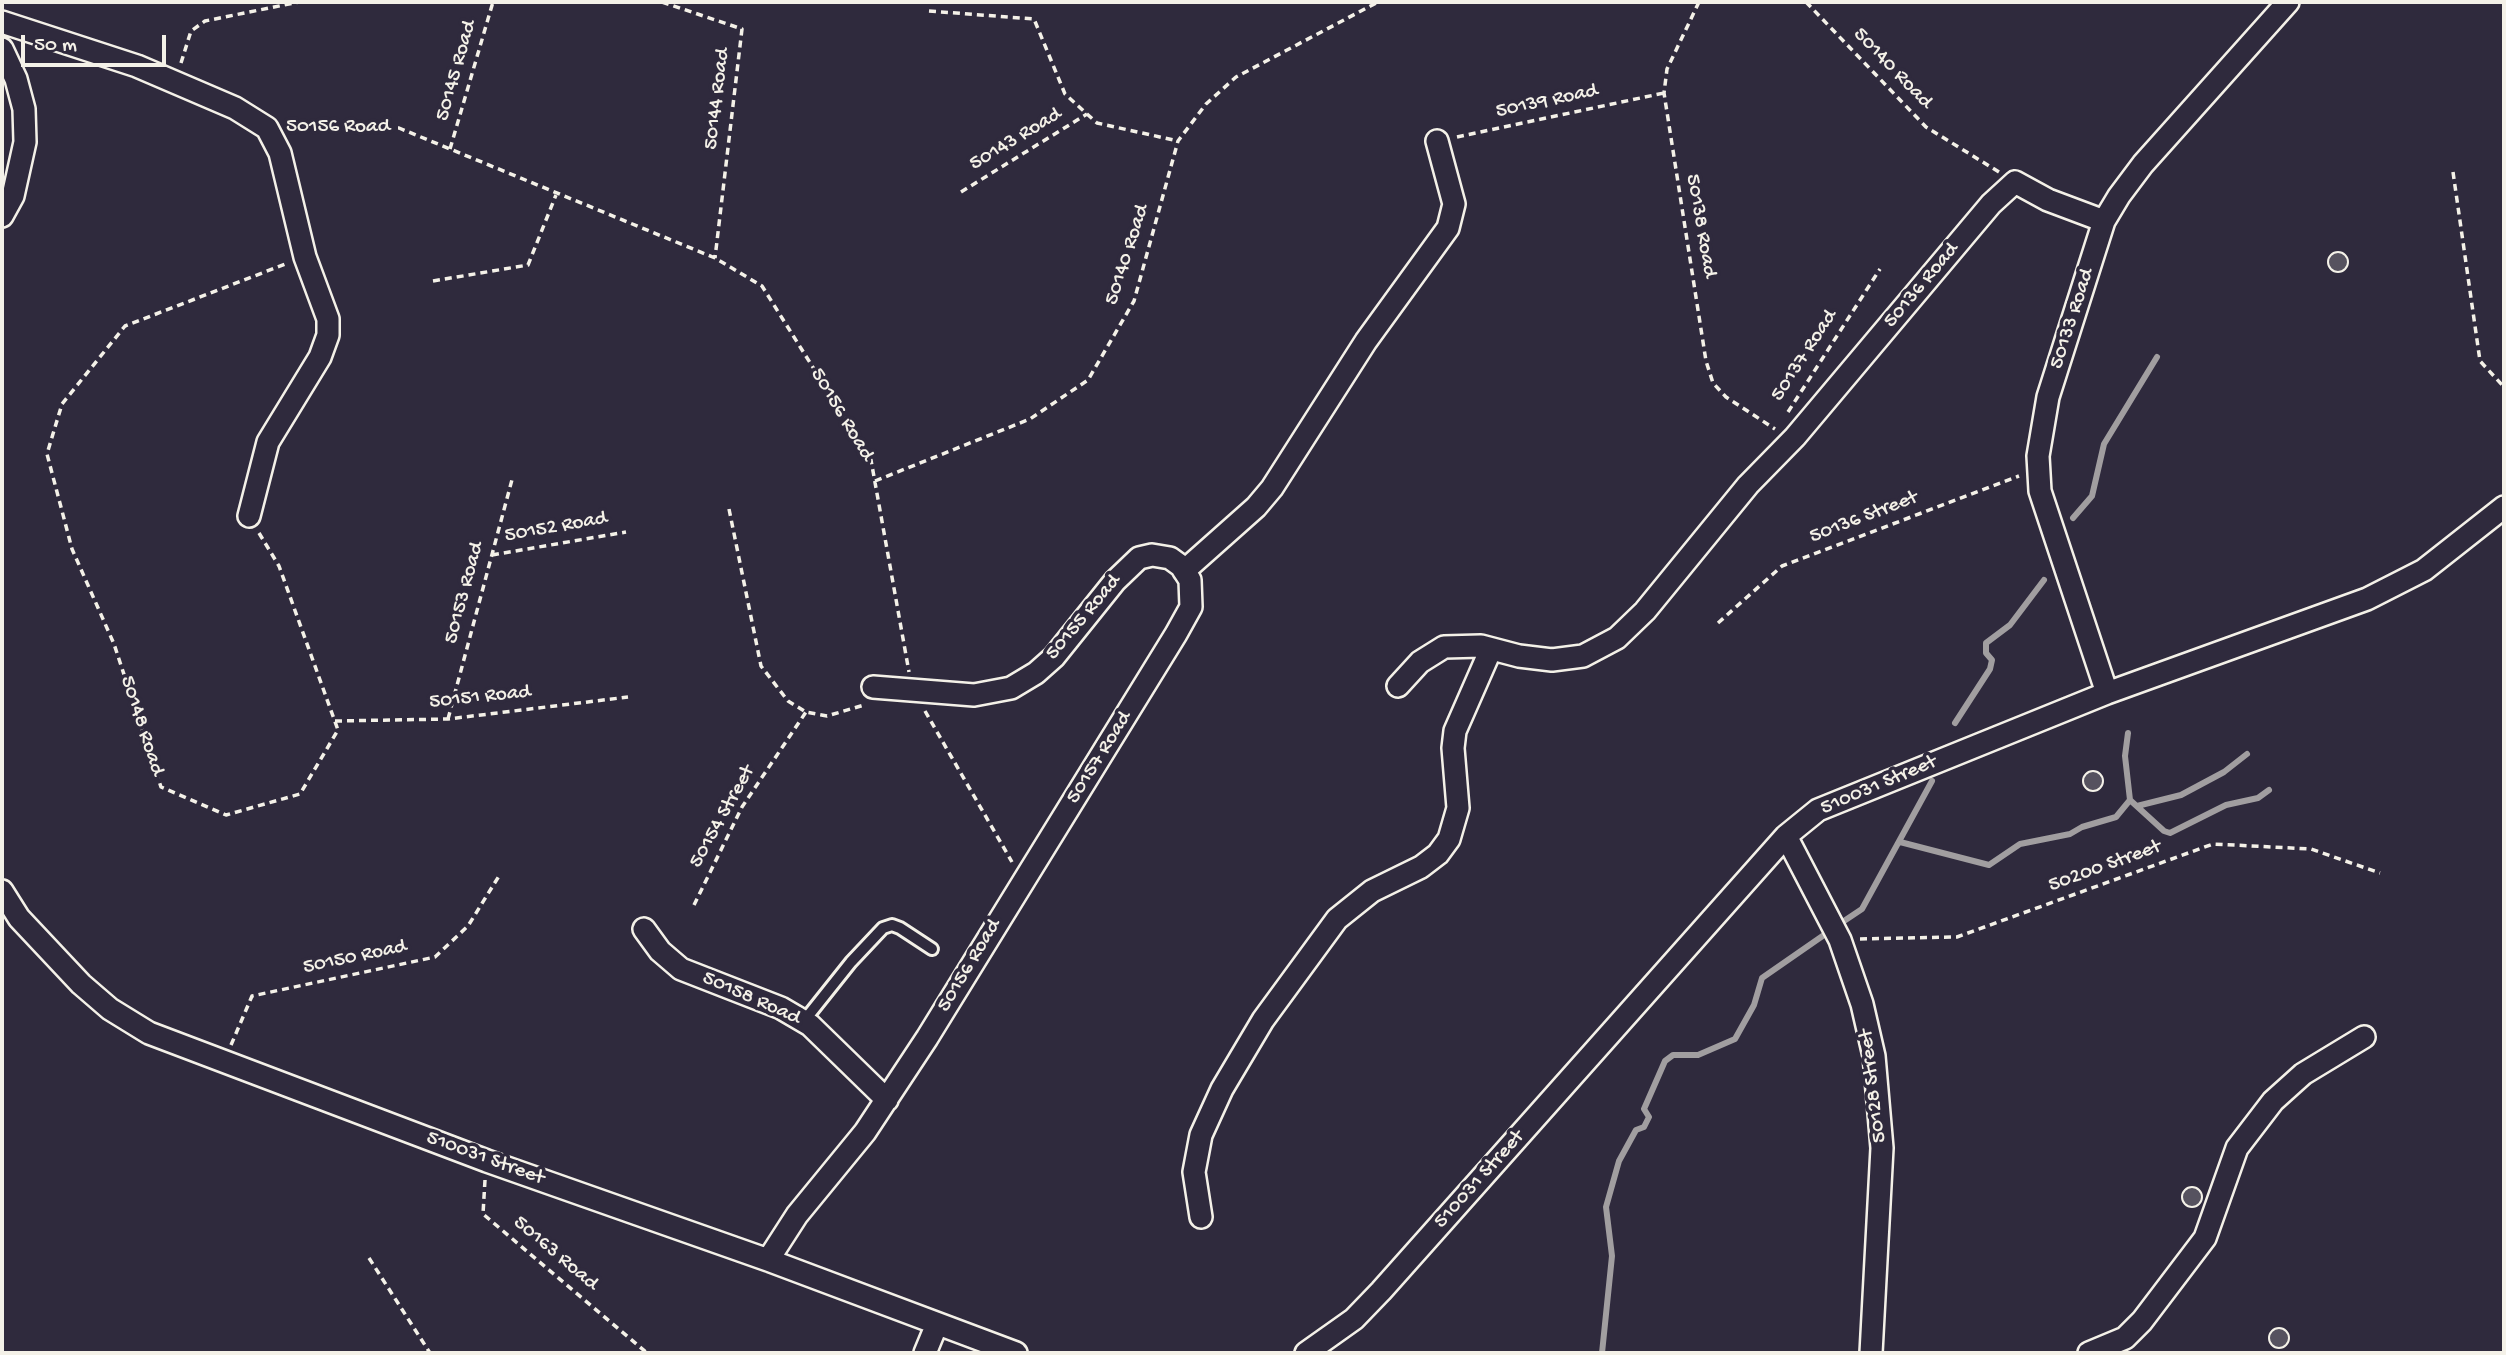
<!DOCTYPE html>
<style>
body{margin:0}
#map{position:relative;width:2506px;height:1355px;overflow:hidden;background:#2f2a3d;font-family:"Gochi Hand",sans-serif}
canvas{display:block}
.frame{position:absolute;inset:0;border:4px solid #f4f1e8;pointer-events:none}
.scale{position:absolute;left:21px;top:35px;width:145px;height:32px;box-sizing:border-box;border:4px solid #f4f1e8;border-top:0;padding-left:9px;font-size:21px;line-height:24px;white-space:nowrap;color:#f4f1e8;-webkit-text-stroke:5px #2f2a3d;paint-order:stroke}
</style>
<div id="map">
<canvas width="2506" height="1355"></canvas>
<div class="frame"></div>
<div class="scale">50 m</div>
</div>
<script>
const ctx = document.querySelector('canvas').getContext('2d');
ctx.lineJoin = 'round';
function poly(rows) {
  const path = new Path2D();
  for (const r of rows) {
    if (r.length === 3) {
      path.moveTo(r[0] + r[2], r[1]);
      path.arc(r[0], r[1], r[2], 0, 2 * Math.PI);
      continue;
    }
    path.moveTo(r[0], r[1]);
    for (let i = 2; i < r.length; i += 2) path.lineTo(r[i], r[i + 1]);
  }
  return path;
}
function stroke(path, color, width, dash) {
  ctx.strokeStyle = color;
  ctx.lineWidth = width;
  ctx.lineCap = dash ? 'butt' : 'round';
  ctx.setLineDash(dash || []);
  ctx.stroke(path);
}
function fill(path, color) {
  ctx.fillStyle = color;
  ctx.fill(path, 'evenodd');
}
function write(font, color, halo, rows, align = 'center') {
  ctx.font = font + ' "Gochi Hand",sans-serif';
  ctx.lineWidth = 7;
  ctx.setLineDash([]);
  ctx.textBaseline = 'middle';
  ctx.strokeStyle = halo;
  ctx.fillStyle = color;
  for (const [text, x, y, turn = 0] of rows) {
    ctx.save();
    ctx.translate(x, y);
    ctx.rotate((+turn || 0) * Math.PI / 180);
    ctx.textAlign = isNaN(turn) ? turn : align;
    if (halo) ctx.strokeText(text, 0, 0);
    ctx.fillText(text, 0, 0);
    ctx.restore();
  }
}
const stream = poly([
 [2073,518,2092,496,2104,444,2157,357],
 [1955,723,1990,669,1992,660,1986,653,1986,643,2010,625,2044,580],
 [2130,800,2164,831,2170,833,2226,805,2258,798,2269,790],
 [2137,806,2181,795,2224,772,2247,754],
 [1900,842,1989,865,2020,844,2070,834,2082,827,2116,817,2130,800,2125,756,2128,733],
 [1844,921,1862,909,1932,781],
 [1602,1353,1612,1256,1606,1207,1619,1161,1636,1130,1644,1127,1649,1117,1644,1109,1665,1061,1673,1055,1698,1055,1735,1039,1754,1005,1762,978,1824,935]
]);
const building = poly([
 [2338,262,10],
 [2093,781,10],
 [2192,1197,10],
 [2279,1338,10]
]);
const path = poly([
 [662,2,742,29,715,258],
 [1699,2,1667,69,1664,93,1706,361,1713,383,1726,397,1775,429],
 [1806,2,1926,127,1999,172],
 [929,11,1034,19,1065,94,1087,114,1097,123,1178,141],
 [181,63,191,31,205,21,299,2],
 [290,128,399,128,715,258,762,286,871,460,909,672],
 [1457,137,1664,93],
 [450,149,493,2],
 [2453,172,2480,361,2504,387],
 [961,192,1087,114],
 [433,281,528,265,556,195],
 [1788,412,1880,269],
 [875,481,1030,419,1088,380,1134,301,1178,141,1206,104,1236,77,1378,2],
 [729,509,761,666,788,701,806,712,827,716,864,705],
 [259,533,279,566,338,730,300,794,226,815,161,787,114,644,72,549,47,454,62,404,125,326,288,263],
 [492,555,626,532],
 [1718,623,1782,566,2019,476],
 [925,711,1012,862],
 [448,719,513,476],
 [335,721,448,719,628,697],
 [694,905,742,807,806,712],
 [1860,939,1957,937,2213,844,2311,849,2380,873],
 [231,1045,252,996,435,957,468,926,499,876],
 [485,1180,483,1214,647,1353],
 [369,1258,430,1353]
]);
const service = poly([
 [804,1021,851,962,883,928,892,925,900,928,932,949]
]);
const minor = poly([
 [2,22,137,66,235,108,267,128,280,153,305,257,328,319,328,335,320,357,268,442,249,516],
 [2,49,16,79,24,109,25,142,13,196,2,216],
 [1184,571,1256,507,1272,488,1366,341,1448,228,1454,204,1437,141],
 [1398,686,1420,662,1444,647,1481,646,1519,656,1552,660,1583,656,1617,638,1645,611,1748,485,1795,437,1991,204,2015,182,2048,200,2104,221],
 [2107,693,2040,491,2038,456,2048,397,2104,221,2119,196,2143,164,2288,2],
 [1786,836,1840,940,1862,1004,1874,1056,1882,1148,1871,1353],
 [2,891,19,918,81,984,110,1009,149,1033,487,1161,768,1260,1016,1353],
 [644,929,660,951,681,969,781,1008,810,1025,887,1100],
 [1201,1217,1194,1172,1201,1135,1222,1089,1263,1020,1337,919,1372,891,1421,867,1438,854,1449,839,1458,808,1453,748,1455,731,1491,649],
 [768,1260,797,1215,865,1132,927,1038,1176,634,1191,607,1190,580,1181,566,1170,558,1152,555,1139,558,1115,581,1054,657,1036,673,1011,688,974,695,873,687],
 [925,1353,937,1324],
 [1306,1353,1354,1319,1381,1291,1786,836,1818,810,2107,693,2367,599,2424,570,2504,507],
 [2089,1353,2125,1338,2142,1321,2205,1238,2237,1148,2273,1101,2303,1074,2364,1037]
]);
const streetNames = [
 ["50140 Road",1892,69,46],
 ["50145 Road",457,71,-74],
 ["50144 Road",718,99,-83],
 ["50139 Road",1547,102,-12],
 ["50156 Road",338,128],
 ["50143 Road",1016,140,-31],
 ["50138 Road",1700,226,80],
 ["50140 Road",1128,255,-72],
 ["50136 Road",1922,286,-50],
 ["50133 Road",2073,319,-72],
 ["50137 Road",1805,356,-57],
 ["50156 Road",841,415,59],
 ["50136 Street",1864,518,-21],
 ["50152 Road",556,528,-10],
 ["50153 Road",465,593,-75],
 ["50155 Road",1084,618,-50],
 ["50151 Road",480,698,-6],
 ["50148 Road",141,726,72],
 ["50157 Road",1100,758,-58],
 ["510031 Street",1879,786,-23],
 ["50154 Street",723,817,-61],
 ["50200 Street",2105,867,-20],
 ["50150 Road",355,958,-12],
 ["50156 Road",970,966,-59],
 ["50158 Road",751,999,24],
 ["50128 Street",1874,1086,-97],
 ["510031 Street",485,1159,20],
 ["510031 Street",1480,1180,-48],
 ["50163 Road",555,1254,40]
];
stroke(stream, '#a19ea0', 6);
fill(building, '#56525f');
stroke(building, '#f4f1e8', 2);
stroke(service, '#f4f1e8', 16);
stroke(minor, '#f4f1e8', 26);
stroke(path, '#f4f1e8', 3.5, [7, 5]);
stroke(service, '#2f2a3d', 10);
stroke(minor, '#2f2a3d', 21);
write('21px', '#f4f1e8', '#2f2a3d', streetNames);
</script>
